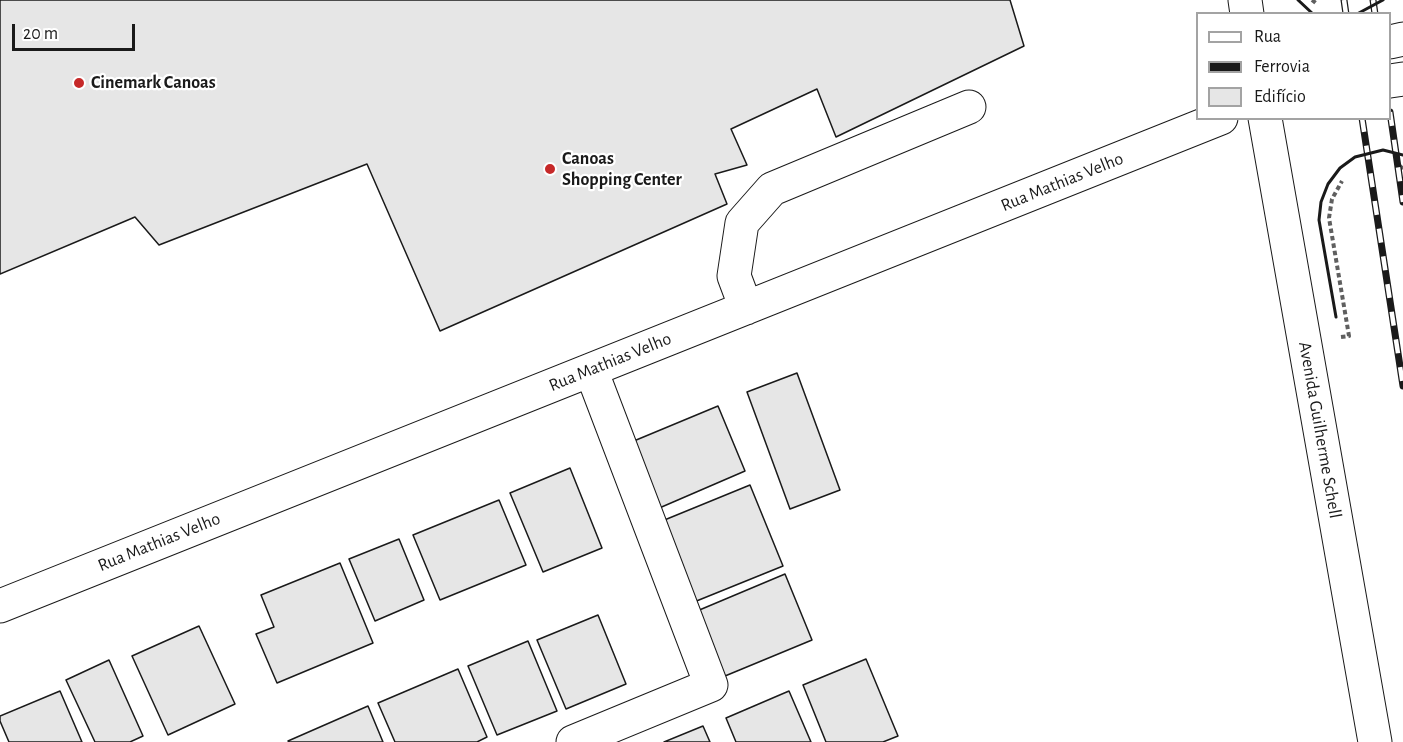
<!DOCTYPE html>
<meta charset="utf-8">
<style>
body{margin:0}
#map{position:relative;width:1403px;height:742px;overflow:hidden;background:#fff;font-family:"Alegreya Sans",sans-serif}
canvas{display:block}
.legend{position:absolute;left:1196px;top:12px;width:195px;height:108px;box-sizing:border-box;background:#fff;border:2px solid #a3a3a3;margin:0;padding:8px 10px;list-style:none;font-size:18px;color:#1a1a1a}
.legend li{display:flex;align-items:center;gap:12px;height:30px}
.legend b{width:30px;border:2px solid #a3a3a3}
.scale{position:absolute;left:12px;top:24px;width:123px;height:27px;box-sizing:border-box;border:3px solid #1a1a1a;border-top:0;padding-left:8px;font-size:18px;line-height:21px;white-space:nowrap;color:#1a1a1a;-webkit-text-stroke:4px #fff;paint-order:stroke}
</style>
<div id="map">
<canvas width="1403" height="742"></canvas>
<ul class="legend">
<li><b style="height:8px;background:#fff"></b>Rua</li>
<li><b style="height:8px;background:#1a1a1a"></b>Ferrovia</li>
<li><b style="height:16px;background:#e6e6e6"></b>Edifício</li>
</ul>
<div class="scale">20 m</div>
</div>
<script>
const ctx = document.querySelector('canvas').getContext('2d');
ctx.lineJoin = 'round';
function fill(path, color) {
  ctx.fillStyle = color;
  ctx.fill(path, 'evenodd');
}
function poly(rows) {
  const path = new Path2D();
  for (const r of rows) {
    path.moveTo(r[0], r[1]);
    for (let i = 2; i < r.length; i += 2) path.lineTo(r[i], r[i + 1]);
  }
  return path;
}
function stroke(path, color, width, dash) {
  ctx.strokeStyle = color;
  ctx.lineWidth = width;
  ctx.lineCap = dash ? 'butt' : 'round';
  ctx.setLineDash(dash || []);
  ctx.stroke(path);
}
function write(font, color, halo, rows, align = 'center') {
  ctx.font = font + ' "Alegreya Sans",sans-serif';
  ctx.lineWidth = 4.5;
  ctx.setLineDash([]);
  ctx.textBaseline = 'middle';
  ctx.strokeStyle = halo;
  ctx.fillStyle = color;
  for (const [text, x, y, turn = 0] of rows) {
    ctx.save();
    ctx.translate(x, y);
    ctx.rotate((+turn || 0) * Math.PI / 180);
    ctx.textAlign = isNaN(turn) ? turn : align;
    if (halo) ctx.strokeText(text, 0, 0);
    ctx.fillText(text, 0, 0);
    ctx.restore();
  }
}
const building = poly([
 [0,0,1010,0,1024,46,836,137,817,89,731,129,747,165,715,174,727,204,440,331,367,164,159,245,135,217,0,274,0,0],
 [797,373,840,490,790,509,747,392,797,373],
 [718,406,745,471,657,509,629,443,718,406],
 [570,468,602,548,543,572,510,493,570,468],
 [750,485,783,566,694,602,662,521,750,485],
 [499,500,526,565,440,600,413,535,499,500],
 [399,539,424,600,375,621,349,559,399,539],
 [340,563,373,643,277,683,256,634,274,627,261,595,340,563],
 [785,574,812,640,725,676,697,611,785,574],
 [598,615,626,684,566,709,537,640,598,615],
 [199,626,235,704,168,735,132,656,199,626],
 [528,641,557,711,497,735,468,666,528,641],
 [866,659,898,736,883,742,826,742,803,685,866,659],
 [109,660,143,736,130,742,95,742,66,680,109,660],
 [458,669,487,737,477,742,395,742,378,703,458,669],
 [60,691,82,742,9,742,0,721,0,716,60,691],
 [789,691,811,742,736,742,726,718,789,691],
 [368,706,383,742,289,742,288,741,368,706],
 [703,726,710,742,664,742,703,726]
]);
const path = poly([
 [1312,0,1317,4],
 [1400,166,1403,169],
 [1341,337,1349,336,1329,218,1332,199,1342,181]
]);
const minor = poly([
 [746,308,734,276,742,223,772,189,969,107],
 [0,606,1221,118],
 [573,742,711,685,591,370]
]);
const major = poly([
 [1245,0,1247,14],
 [1390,42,1403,39],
 [1390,81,1403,79],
 [1265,118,1375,742]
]);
const rail = poly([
 [1344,0,1346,14],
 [1373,0,1375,14],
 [1390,112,1403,202],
 [1362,118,1403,386]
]);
const wall = poly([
 [1298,0,1313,14],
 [1357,14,1383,0],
 [1336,317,1319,220,1321,202,1328,184,1340,168,1355,157,1383,150,1403,155]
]);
const markers = [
 [79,83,6,"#c62828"],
 [550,169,6,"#c62828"]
];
const poiNames = [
 ["Cinemark Canoas",91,83],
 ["Canoas",562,159],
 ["Shopping Center",562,180]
];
const streetNames = [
 ["Rua Mathias Velho",1062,182,-22],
 ["Rua Mathias Velho",610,362,-22],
 ["Avenida Guilherme Schell",1320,430,80],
 ["Rua Mathias Velho",159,542,-22]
];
fill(building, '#e6e6e6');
stroke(building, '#1a1a1a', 1.5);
stroke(minor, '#1a1a1a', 35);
stroke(major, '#1a1a1a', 35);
stroke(path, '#5f5f5f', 4, [4.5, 3]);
stroke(minor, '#fff', 33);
stroke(major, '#fff', 33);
stroke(rail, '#1a1a1a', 7);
stroke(rail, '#fff', 4.5, [14]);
stroke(wall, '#1a1a1a', 3);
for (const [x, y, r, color] of markers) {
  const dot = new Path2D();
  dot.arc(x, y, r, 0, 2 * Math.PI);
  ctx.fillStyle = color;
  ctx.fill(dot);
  stroke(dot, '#fff', 2);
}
write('bold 18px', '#1a1a1a', '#fff', poiNames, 'left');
write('18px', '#1a1a1a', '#fff', streetNames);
</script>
